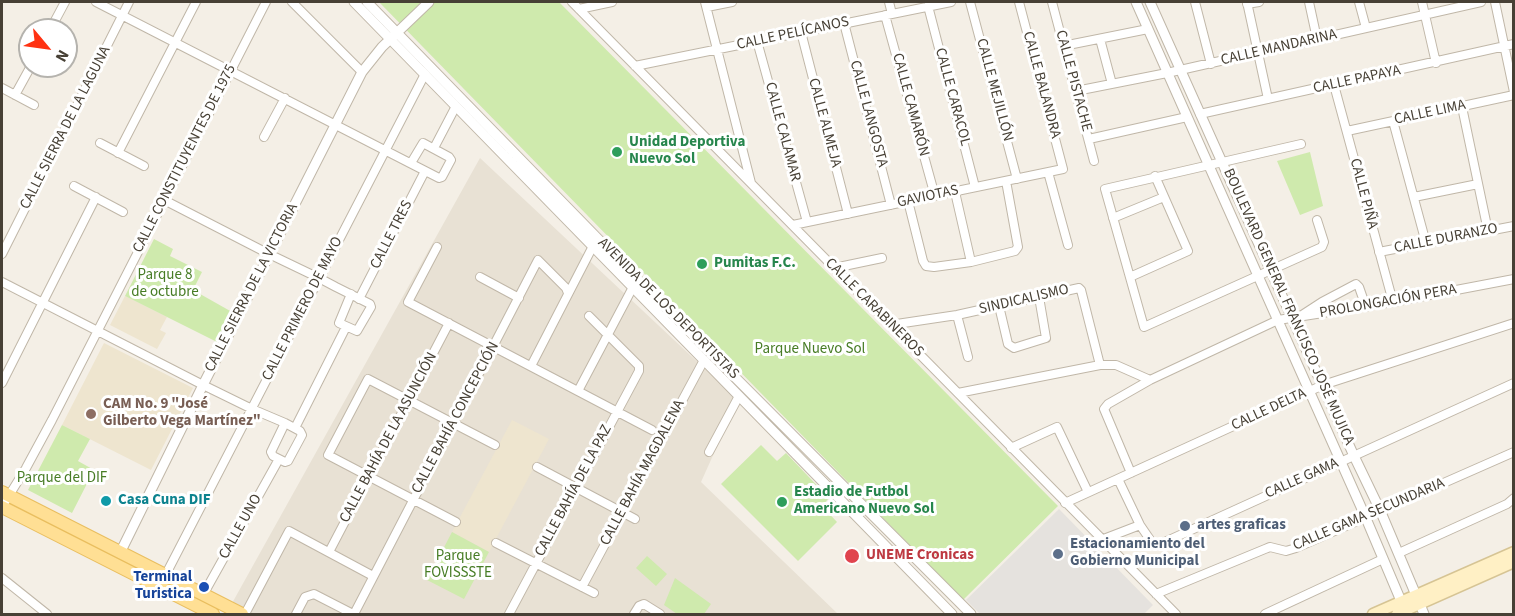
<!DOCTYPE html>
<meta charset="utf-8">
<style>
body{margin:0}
#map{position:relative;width:1515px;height:616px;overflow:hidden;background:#f4efe6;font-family:"Source Sans 3",sans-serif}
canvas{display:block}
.frame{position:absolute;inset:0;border:3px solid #474035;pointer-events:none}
.north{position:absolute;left:18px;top:18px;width:60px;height:60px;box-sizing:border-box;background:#fff;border:2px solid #b5b3ae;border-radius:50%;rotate:119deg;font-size:16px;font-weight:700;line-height:24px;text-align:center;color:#474035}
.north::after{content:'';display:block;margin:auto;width:21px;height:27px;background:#ff3212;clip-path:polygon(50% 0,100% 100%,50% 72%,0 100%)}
</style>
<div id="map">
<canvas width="1515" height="616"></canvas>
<div class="frame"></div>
<div class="north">N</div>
</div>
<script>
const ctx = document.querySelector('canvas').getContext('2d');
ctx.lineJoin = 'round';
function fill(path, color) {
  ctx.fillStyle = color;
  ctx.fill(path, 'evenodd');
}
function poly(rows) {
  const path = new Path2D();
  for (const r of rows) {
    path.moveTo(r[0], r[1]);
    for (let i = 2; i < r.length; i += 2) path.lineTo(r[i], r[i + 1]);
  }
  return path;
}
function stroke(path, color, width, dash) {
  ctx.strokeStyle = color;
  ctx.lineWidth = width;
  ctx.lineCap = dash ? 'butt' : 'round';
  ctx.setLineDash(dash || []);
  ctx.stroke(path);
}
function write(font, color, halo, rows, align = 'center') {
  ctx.font = font + ' "Source Sans 3",sans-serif';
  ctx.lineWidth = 6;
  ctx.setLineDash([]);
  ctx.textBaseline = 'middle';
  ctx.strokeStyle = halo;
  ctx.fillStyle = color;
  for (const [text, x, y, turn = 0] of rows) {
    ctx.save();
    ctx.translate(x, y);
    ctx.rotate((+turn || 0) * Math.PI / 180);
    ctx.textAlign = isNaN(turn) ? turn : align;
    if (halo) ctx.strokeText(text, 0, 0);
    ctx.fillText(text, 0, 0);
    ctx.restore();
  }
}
const residential = poly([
 [480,158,738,400,701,482,838,614,250,614,231,605]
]);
const education = poly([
 [125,296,167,317,160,330,166,333,157,349,110,325],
 [104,343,193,388,151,470,62,425],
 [512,420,549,439,489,552,452,532]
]);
const green = poly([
 [379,2,559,2,1058,506,963,600],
 [1310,152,1323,206,1300,215,1277,161],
 [154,239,173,249,170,256,202,272,193,290,232,312,217,342,125,296],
 [62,425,90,439,78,461,94,470,72,513,28,490],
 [761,445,777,461,786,453,829,498,822,506,837,522,798,561,721,484],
 [452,532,489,552,464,599,427,580],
 [647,556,667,574,656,586,636,568],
 [675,578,711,604,704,614,677,614,664,605]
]);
const parking = poly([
 [1059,509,1153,605,1144,614,980,614,966,600]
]);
const minor = poly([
 [96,2,439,178,442,177,451,160,449,157,423,143,411,163],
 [292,2,362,72],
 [572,2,1176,614],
 [705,2,751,183],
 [889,2,892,14],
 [970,2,1017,179],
 [1052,2,1094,161],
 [1195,2,1211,64],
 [1247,2,1268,99],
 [1309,2,1317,39],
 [1359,2,1366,28],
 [1422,2,1436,63],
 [1495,2,1514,92],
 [1247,4,1259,2],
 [928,6,975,187],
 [707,7,732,2],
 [579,9,612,2],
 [885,15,935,196],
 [844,23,891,205],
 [50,30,65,2],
 [801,32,848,214],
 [1100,39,1112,84],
 [757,41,807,222],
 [1063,46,1148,29],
 [635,66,951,2],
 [1334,85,1393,302],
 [2,88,34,105],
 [1076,91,1167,73,1481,2],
 [15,95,31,66],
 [1462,107,1488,231],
 [1200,114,1514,44],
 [1393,121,1426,243],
 [1347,131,1514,95],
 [264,137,285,98],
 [1089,139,1187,117],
 [100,143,144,166],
 [1301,144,1105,189,1144,327,1322,247,1324,242,1317,220],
 [434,148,456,106],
 [118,153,196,2],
 [1048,172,1068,245],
 [74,186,123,212],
 [955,192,971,262],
 [1414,197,1478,184],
 [164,200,269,254,319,278,336,287,370,304,371,307,357,331,339,323,351,294],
 [908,201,923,261,926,266,934,267,971,262,1015,251,1018,247,1006,181],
 [1113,218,1164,197],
 [793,225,1063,169,1019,2],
 [437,247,408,302,652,430],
 [1379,252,1514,226],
 [2,254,129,2],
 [834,268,882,258],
 [480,277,519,298],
 [1130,277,1188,251,1155,176],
 [2,282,203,385,252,409,285,423,300,431,302,435,288,461,285,462,273,456,271,452,285,423],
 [359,299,425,171],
 [999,306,1008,344,1014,348,1046,338,1039,297],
 [957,315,968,357],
 [1302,315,1322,302,1356,284,1359,287,1366,307],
 [890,325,957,315,1079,288,1081,290,1100,365],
 [531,366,593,246],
 [2,383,96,197],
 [578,391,633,287],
 [958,393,1100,365,1116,365,1150,380,1278,320,1393,302,1514,279],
 [295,428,346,327],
 [1011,448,1057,427,1088,492],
 [709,452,739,396],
 [537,467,635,519],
 [1131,473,1104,409,1108,404,1150,380],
 [1118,479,1140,525,1153,544,1156,546,1514,383],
 [1065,503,1323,385,1514,323],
 [2,507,26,468,52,420,266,2],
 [456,522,328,455,368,379,495,445],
 [1101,540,1140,525],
 [496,543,594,593],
 [329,552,449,323],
 [1399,553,1507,504,1514,498],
 [165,576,425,74],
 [2,578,47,614],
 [582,587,704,360],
 [1156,594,1265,549,1270,547,1286,551,1296,548,1514,452],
 [203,595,279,459],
 [245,614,289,531,373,576],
 [296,614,305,597,314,594,353,614],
 [354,614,538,260,566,288,568,293],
 [509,614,639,371,639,366,589,316],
 [634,614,639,606,644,604,660,614],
 [1265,614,1383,559]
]);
const tertiary = poly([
 [354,2,952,614],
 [367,2,646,288,971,614],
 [1136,2,1365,516,1404,608],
 [1150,2,1354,456,1380,510,1424,614],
 [120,553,203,385,362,72,382,47,429,2]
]);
const secondary = poly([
 [1373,614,1514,552],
 [1397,614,1514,562]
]);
const primary = poly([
 [2,492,242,614],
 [2,507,213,614]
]);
const markers = [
 [617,152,6,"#2e9e5b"],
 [702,264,6,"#2e9e5b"],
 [91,414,6,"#8d6e63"],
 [106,501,6,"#0f9aa8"],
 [782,502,6,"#2e9e5b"],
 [1185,526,6,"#5c6f8a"],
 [1058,554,6,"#5c6f8a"],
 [852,556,8,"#e0444e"],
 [204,587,6,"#1a4fb4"]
];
const streetNames = [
 ["CALLE PELÍCANOS",793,34,-12],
 ["CALLE MANDARINA",1279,48,-13],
 ["CALLE PAPAYA",1357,80,-12],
 ["CALLE PISTACHE",1073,81,75],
 ["CALLE BALANDRA",1041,85,75],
 ["CALLE MEJILLÓN",994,90,75],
 ["CALLE CARACOL",952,97,75],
 ["CALLE CAMARÓN",910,105,75],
 ["CALLE LIMA",1430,113,-12],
 ["CALLE LANGOSTA",868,114,75],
 ["CALLE ALMEJA",824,123,75],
 ["CALLE SIERRA DE LA LAGUNA",66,128,-63],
 ["CALLE CALAMAR",782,132,75],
 ["CALLE CONSTITUYENTES DE 1975",185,159,-63],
 ["CALLE PIÑA",1363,194,75],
 ["GAVIOTAS",928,197,-12],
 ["CALLE TRES",392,235,-63],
 ["CALLE DURANZO",1446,239,-11],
 ["CALLE SIERRA DE LA VICTORIA",252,288,-63],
 ["SINDICALISMO",1024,300,-13],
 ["PROLONGACIÓN PERA",1388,302,-10],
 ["BOULEVARD GENERAL FRANCISCO JOSÉ MUJICA",1288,307,66],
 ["CALLE CARABINEROS",874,308,45],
 ["CALLE PRIMERO DE MAYO",303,309,-63],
 ["AVENIDA DE LOS DEPORTISTAS",668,309,45],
 ["CALLE DELTA",1269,410,-25],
 ["CALLE BAHÍA CONCEPCIÓN",456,418,-62],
 ["CALLE BAHÍA DE LA ASUNCIÓN",389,438,-62],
 ["CALLE BAHÍA MAGDALENA",643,473,-62],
 ["CALLE GAMA",1302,479,-24],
 ["CALLE BAHÍA DE LA PAZ",574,491,-62],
 ["CALLE GAMA SECUNDARIA",1369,515,-23],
 ["CALLE UNO",241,527,-61]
];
const leisureNames = [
 ["Unidad Deportiva",629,143],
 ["Nuevo Sol",629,160],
 ["Pumitas F.C.",714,264],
 ["Estadio de Futbol",794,493],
 ["Americano Nuevo Sol",794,510]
];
const parkNames = [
 ["Parque 8",165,276],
 ["de octubre",165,293],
 ["Parque Nuevo Sol",810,350],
 ["Parque del DIF",62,479],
 ["Parque",458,557],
 ["FOVISSSTE",458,574]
];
const educationNames = [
 ["CAM No. 9 \"José",103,405],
 ["Gilberto Vega Martínez\"",103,422]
];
const cultureNames = [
 ["Casa Cuna DIF",118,501]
];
const serviceNames = [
 ["artes graficas",1197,526],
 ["Estacionamiento del",1070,545],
 ["Gobierno Municipal",1070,562]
];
const healthNames = [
 ["UNEME Cronicas",866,556]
];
const transitNames = [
 ["Terminal",192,578],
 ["Turistica",192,595]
];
fill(residential, '#e8e1d4');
fill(education, '#eee5cf');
fill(green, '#cfeaad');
fill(parking, '#e5e2de');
stroke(minor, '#c0b7a8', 10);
stroke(tertiary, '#c0b7a8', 11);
stroke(secondary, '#d6c494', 13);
stroke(primary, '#e9be5f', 14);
stroke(minor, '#fff', 8);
stroke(tertiary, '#fff', 9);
stroke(secondary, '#fff0c5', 10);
stroke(primary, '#ffdf94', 12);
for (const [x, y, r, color] of markers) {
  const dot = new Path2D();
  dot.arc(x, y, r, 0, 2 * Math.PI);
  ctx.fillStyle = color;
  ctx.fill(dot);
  stroke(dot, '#fff', 2);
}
write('15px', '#474035', '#fff', streetNames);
write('bold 15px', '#27864d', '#fff', leisureNames, 'left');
write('15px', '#477c25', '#fff', parkNames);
write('bold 15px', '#785e54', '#fff', educationNames, 'left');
write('bold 15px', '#0d838f', '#fff', cultureNames, 'left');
write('bold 15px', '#4e5e75', '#fff', serviceNames, 'left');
write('bold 15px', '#be3a42', '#fff', healthNames, 'left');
write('bold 15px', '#164399', '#fff', transitNames, 'right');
</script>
